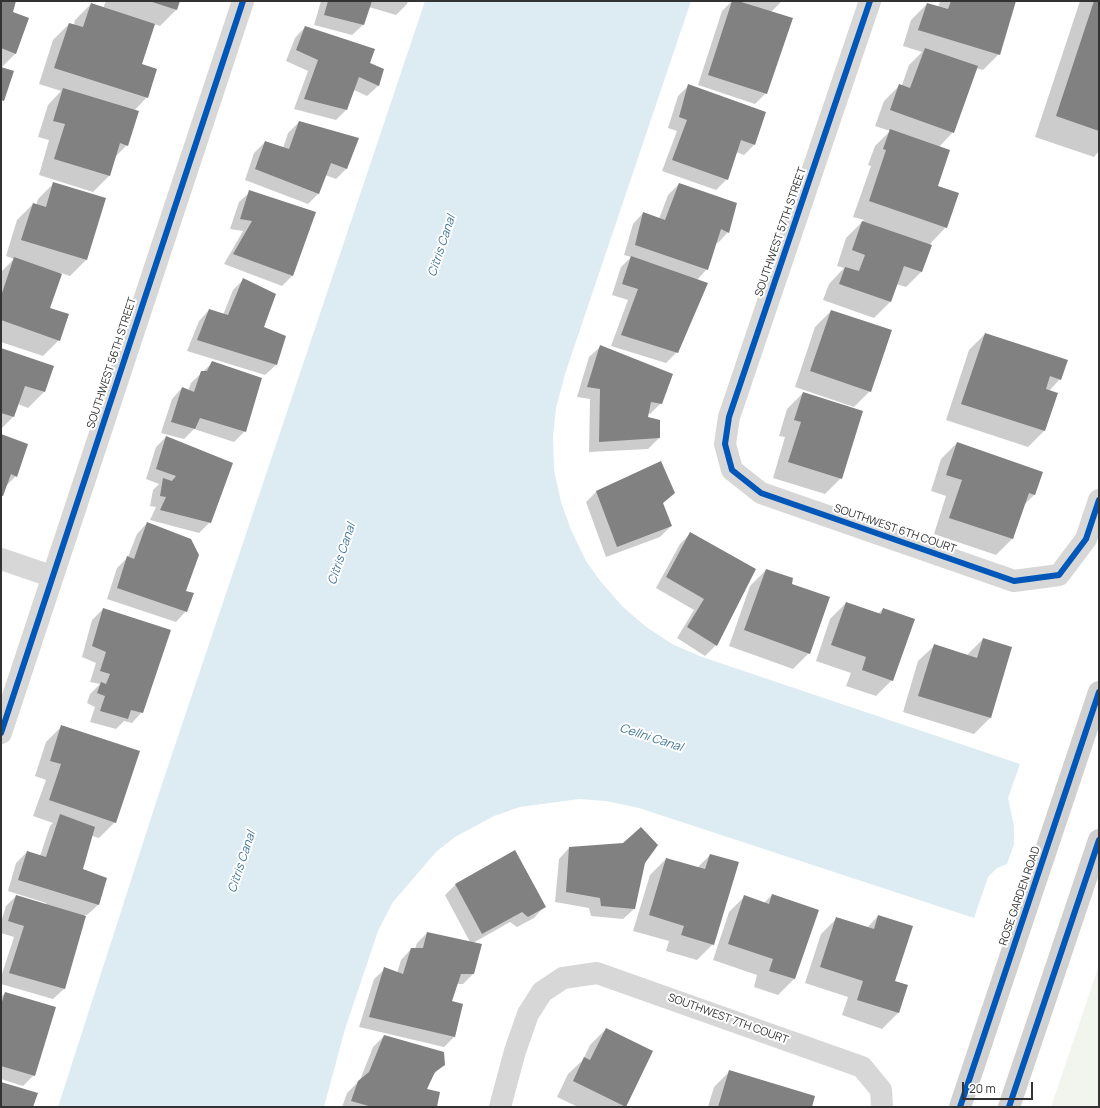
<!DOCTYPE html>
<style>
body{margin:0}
#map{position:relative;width:1100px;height:1108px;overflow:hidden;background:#fff;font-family:Manrope,sans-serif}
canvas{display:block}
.frame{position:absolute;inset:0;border:2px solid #333;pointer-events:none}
.scale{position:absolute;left:962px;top:1082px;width:71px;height:18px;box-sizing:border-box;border:2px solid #333;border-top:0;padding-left:5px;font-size:12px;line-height:14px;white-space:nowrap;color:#333;-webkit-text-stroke:3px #fff;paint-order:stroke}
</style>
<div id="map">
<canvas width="1100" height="1108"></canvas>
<div class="frame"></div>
<div class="scale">20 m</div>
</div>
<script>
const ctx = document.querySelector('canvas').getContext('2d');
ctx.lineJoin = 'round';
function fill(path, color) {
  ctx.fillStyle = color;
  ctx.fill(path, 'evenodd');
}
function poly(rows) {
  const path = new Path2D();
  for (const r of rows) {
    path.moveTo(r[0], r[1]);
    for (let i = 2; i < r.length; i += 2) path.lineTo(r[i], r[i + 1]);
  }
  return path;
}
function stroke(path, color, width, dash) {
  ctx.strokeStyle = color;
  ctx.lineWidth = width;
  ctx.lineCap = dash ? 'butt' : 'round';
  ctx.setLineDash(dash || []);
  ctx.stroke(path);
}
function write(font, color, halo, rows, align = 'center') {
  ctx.font = font + ' Manrope,sans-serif';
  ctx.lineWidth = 4;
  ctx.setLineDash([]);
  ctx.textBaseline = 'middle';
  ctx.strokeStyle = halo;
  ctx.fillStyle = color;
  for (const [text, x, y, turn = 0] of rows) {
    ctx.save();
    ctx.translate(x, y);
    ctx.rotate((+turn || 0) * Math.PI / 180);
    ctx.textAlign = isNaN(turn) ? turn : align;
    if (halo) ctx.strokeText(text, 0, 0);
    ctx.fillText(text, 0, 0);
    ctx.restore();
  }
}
const green = poly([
 [1099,965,1099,1107,1051,1107]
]);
const water = poly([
 [425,1,691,1,565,374,556,408,553,436,554,470,561,502,571,530,586,561,601,582,622,606,645,626,672,644,702,657,1020,764,1008,798,1014,826,1014,844,1007,864,997,868,988,877,974,918,639,808,606,801,579,799,520,807,494,816,455,837,436,852,393,902,378,931,345,1029,324,1107,58,1107,161,787]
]);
const shadow = poly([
 [1,1,15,1,11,12,16,53,1,68],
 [106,1,178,1,176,10,160,26,154,24,140,65,147,97,134,111,127,145,115,157,109,176,93,192,39,175,49,140,38,137,48,105,61,91,39,84,53,40,69,24,74,25,75,20,91,4,103,8],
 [321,1,408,1,407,4,396,15,369,7,363,25,352,35,314,25],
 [732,1,782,1,771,12,766,93,755,104,698,85,722,11],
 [940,1,1015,1,999,54,983,70,976,68,953,132,939,147,937,187,946,227,929,245,922,271,906,287,896,284,890,302,874,318,823,300,829,284,844,268,837,266,846,238,864,220,853,217,871,166,868,165,875,146,890,131,875,126,884,101,900,85,902,85,909,65,922,52,903,46,911,20,927,4,938,8],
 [1080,1,1099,1,1099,151,1094,157,1035,137],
 [305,27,369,64,382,69,378,86,367,96,354,90,346,110,336,120,294,109,308,71,286,61,295,38],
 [689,85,754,145,744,155,736,152,727,179,716,190,662,171,677,131,668,128,678,96],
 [299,122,347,168,336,179,325,175,318,194,308,204,245,180,254,153,265,142,283,148,288,133],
 [54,183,105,199,86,260,70,276,61,273,49,308,59,340,43,356,1,342,1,272,14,259,6,256,17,220,33,204,36,205,38,199],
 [679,184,728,232,718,243,716,242,707,269,697,280,677,352,666,363,611,346,628,300,612,295,621,267,631,257,624,255,633,224,643,213,659,219,668,195],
 [250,192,292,276,282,286,224,264,243,231,230,229,239,202],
 [244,279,276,365,265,375,187,351,199,321,209,310,223,315,233,290],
 [831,311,870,391,854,407,795,387,815,327],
 [985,334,1060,379,1049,391,1044,431,1028,447,946,420,969,350],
 [600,347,661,403,650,414,648,413,647,417,659,438,648,449,589,452,590,399,577,397,589,357],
 [1,349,44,392,28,408,18,404,13,417,1,429],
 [212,363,245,431,234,442,194,429,184,439,161,433,172,399,182,388,188,391,191,383],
 [803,393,841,478,825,494,773,478,785,437,779,436,787,409],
 [1,435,16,476,5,487,1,497],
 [166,437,210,522,199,533,150,520,156,507,150,506,153,490,159,484,146,479,156,447],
 [957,443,1035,494,1024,505,1012,539,996,555,934,534,946,496,931,491,941,459],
 [596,492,674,493,662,504,671,526,660,537,606,557,586,502],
 [147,523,185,591,186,611,176,622,107,599,117,568,128,557,137,534],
 [690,534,755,570,716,645,705,656,677,638,694,610,656,588,680,544],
 [766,570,809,653,793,669,729,646,750,586],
 [846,603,878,614,883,609,892,680,876,696,846,686,851,673,816,661,830,619],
 [103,609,142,712,132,723,124,721,116,729,90,722,95,707,87,703,90,694,100,684,90,682,96,663,82,657,92,620],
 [983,639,1011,648,990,718,974,734,903,712,918,661,934,646,967,655],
 [62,726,115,822,99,838,92,836,82,870,106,879,98,905,87,915,85,915,64,989,53,999,1,984,1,977,14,937,1,933,1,922,6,906,16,896,46,905,46,903,8,891,16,863,27,852,40,856,50,826,53,823,33,816,46,780,35,776,46,742],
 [569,848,644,862,634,909,623,919,591,916,589,908,555,902,559,859],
 [514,852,544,907,534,918,517,927,510,922,473,943,474,973,463,984,456,984,451,1002,454,1037,444,1047,359,1027,374,979,385,969,397,973,401,960,411,949,415,949,417,943,427,933,470,942,445,895,455,885],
 [710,855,713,944,697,960,666,951,669,941,633,931,650,875,666,859,697,868],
 [772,895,817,911,794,979,778,995,754,987,757,975,713,960,729,912,745,896,764,903],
 [878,916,894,982,898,1013,882,1029,842,1015,848,997,805,983,821,934,837,918,867,928],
 [5,993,34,1075,23,1086,1,1079,1,997],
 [606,1029,625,1106,578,1107,557,1097,568,1074,583,1060,590,1045],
 [384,1036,444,1064,433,1075,426,1090,436,1107,342,1107,347,1093,360,1080,373,1047],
 [730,1071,811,1107,708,1107,714,1087]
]);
const building = poly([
 [1,1,16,1,13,12,29,18,16,54,1,48],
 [149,1,180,1,177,10],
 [328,1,372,1,364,25,324,15],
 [732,1,738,1,793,18,767,94,708,75],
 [951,1,1016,1,1000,55,918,30,927,3,948,9],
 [1094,1,1099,1,1099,131,1056,116],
 [91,3,155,24,142,64,157,69,148,98,54,68,69,23,83,27],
 [305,26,375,49,370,63,384,69,379,86,359,77,347,110,304,99,318,60,296,50],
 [925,48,978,66,954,133,890,110,899,84,910,88],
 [1,67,14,71,4,101,1,100],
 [688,84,766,112,755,145,741,140,728,180,672,160,687,120,679,117],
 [63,88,139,111,128,146,120,143,110,176,54,159,65,124,53,121],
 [299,121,359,138,347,169,331,163,319,194,255,169,265,141,289,149],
 [890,129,950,150,938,186,959,193,947,228,869,201,886,150,883,149],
 [53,182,106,198,87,260,21,240,33,203,46,207],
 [679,183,737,203,729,233,721,229,708,270,635,245,643,212,665,220],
 [249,190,316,212,293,276,233,254,252,221,240,219],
 [862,221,932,245,922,272,904,266,891,302,839,284,845,267,859,271,865,255,852,250],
 [631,256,708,283,678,353,621,335,638,289,622,284],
 [14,257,62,274,50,308,69,314,60,341,1,320,1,296],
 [243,278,276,294,264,327,286,336,277,365,197,340,209,309,228,315],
 [831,310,892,330,871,392,810,371],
 [985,333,1068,360,1061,380,1050,376,1046,389,1058,393,1045,431,961,404],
 [600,345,673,374,662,404,651,402,648,417,660,420,660,438,599,442,600,389,587,387],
 [1,348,54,366,45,392,25,386,14,417,1,413],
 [212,361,262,378,246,432,200,418,195,429,171,422,182,387,194,392,201,371,207,371],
 [803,392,863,411,842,479,788,462,801,422,794,420],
 [1,434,28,444,17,477,11,474,3,496,1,496],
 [166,436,233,463,211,523,160,510,166,497,160,496,163,478,172,481,176,476,156,469],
 [957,442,1043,472,1035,495,1029,493,1013,539,949,518,962,480,946,475],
 [661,461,675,493,663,503,672,526,617,547,596,491],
 [147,522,191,539,199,555,186,591,194,593,187,612,117,588,127,556,134,559],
 [690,532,756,569,717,646,687,627,704,599,666,577],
 [766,569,793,578,792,584,830,597,810,654,744,630],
 [846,602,881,614,883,608,915,619,893,681,862,670,866,657,831,645],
 [103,608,171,630,143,713,131,710,128,719,100,711,105,696,97,693,101,682,106,684,110,674,100,671,106,652,92,646],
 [983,638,1012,647,991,718,918,696,934,644,977,658],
 [61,725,140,751,116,823,49,800,61,764,50,761],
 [60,814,95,827,83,869,107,878,99,905,18,880,27,851,46,857],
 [641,827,658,845,645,863,635,909,601,906,600,898,566,892,569,847,623,843],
 [515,850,546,907,528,917,522,912,482,934,455,884],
 [710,854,739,862,714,945,681,935,684,926,649,915,666,858,705,869],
 [772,894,819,910,795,979,769,971,773,959,728,944,744,895,769,904],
 [16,895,86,916,65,989,9,973,24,926,8,921],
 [878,915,913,926,895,981,908,985,899,1013,857,1000,863,981,820,967,836,917,874,929],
 [427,932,482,944,474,974,461,974,452,1001,463,1004,455,1037,369,1017,384,967,403,974,411,948,423,948],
 [5,992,56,1007,35,1076,1,1066,1,1005],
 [606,1028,653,1051,626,1107,573,1081,584,1057,590,1060],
 [384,1035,444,1052,445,1065,435,1072,427,1089,440,1092,437,1107,372,1107,351,1101,358,1081,369,1072],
 [729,1070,815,1096,812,1107,718,1107],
 [1,1082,38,1093,33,1107,1,1107]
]);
const street = poly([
 [870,1,729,417,725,444,732,470,761,493,1014,581,1059,575,1086,539,1099,500],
 [1,559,51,576],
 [1,733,243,1],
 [500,1107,515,1051,528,1014,542,992,563,978,597,973,862,1067,881,1090,882,1107]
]);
const secondary = poly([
 [960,1107,1099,692],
 [1009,1107,1099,840]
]);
const cycleway = poly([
 [870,1,729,417,725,444,732,470,761,493,1014,581,1059,575,1086,539,1099,500],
 [1,733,243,1],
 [960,1107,1099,692],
 [1009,1107,1099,840]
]);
const streetNames = [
 ["SOUTHWEST 57TH STREET",781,232,-71],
 ["SOUTHWEST 56TH STREET",112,363,-72],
 ["SOUTHWEST 6TH COURT",895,529,19],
 ["ROSE GARDEN ROAD",1020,896,-71],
 ["SOUTHWEST 7TH COURT",728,1019,20]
];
const waterNames = [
 ["Citris Canal",442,246,-72],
 ["Citris Canal",342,554,-72],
 ["Cellni Canal",651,738,18],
 ["Citris Canal",242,862,-72]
];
fill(green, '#f1f5ed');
fill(water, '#ddebf3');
fill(shadow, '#0003');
fill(building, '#818181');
stroke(street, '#d7d7d7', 22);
stroke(secondary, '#d0d0d0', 22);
stroke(cycleway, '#0057b8', 6);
write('11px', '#333', '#fff', streetNames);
write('italic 12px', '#3f7597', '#fff', waterNames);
</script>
